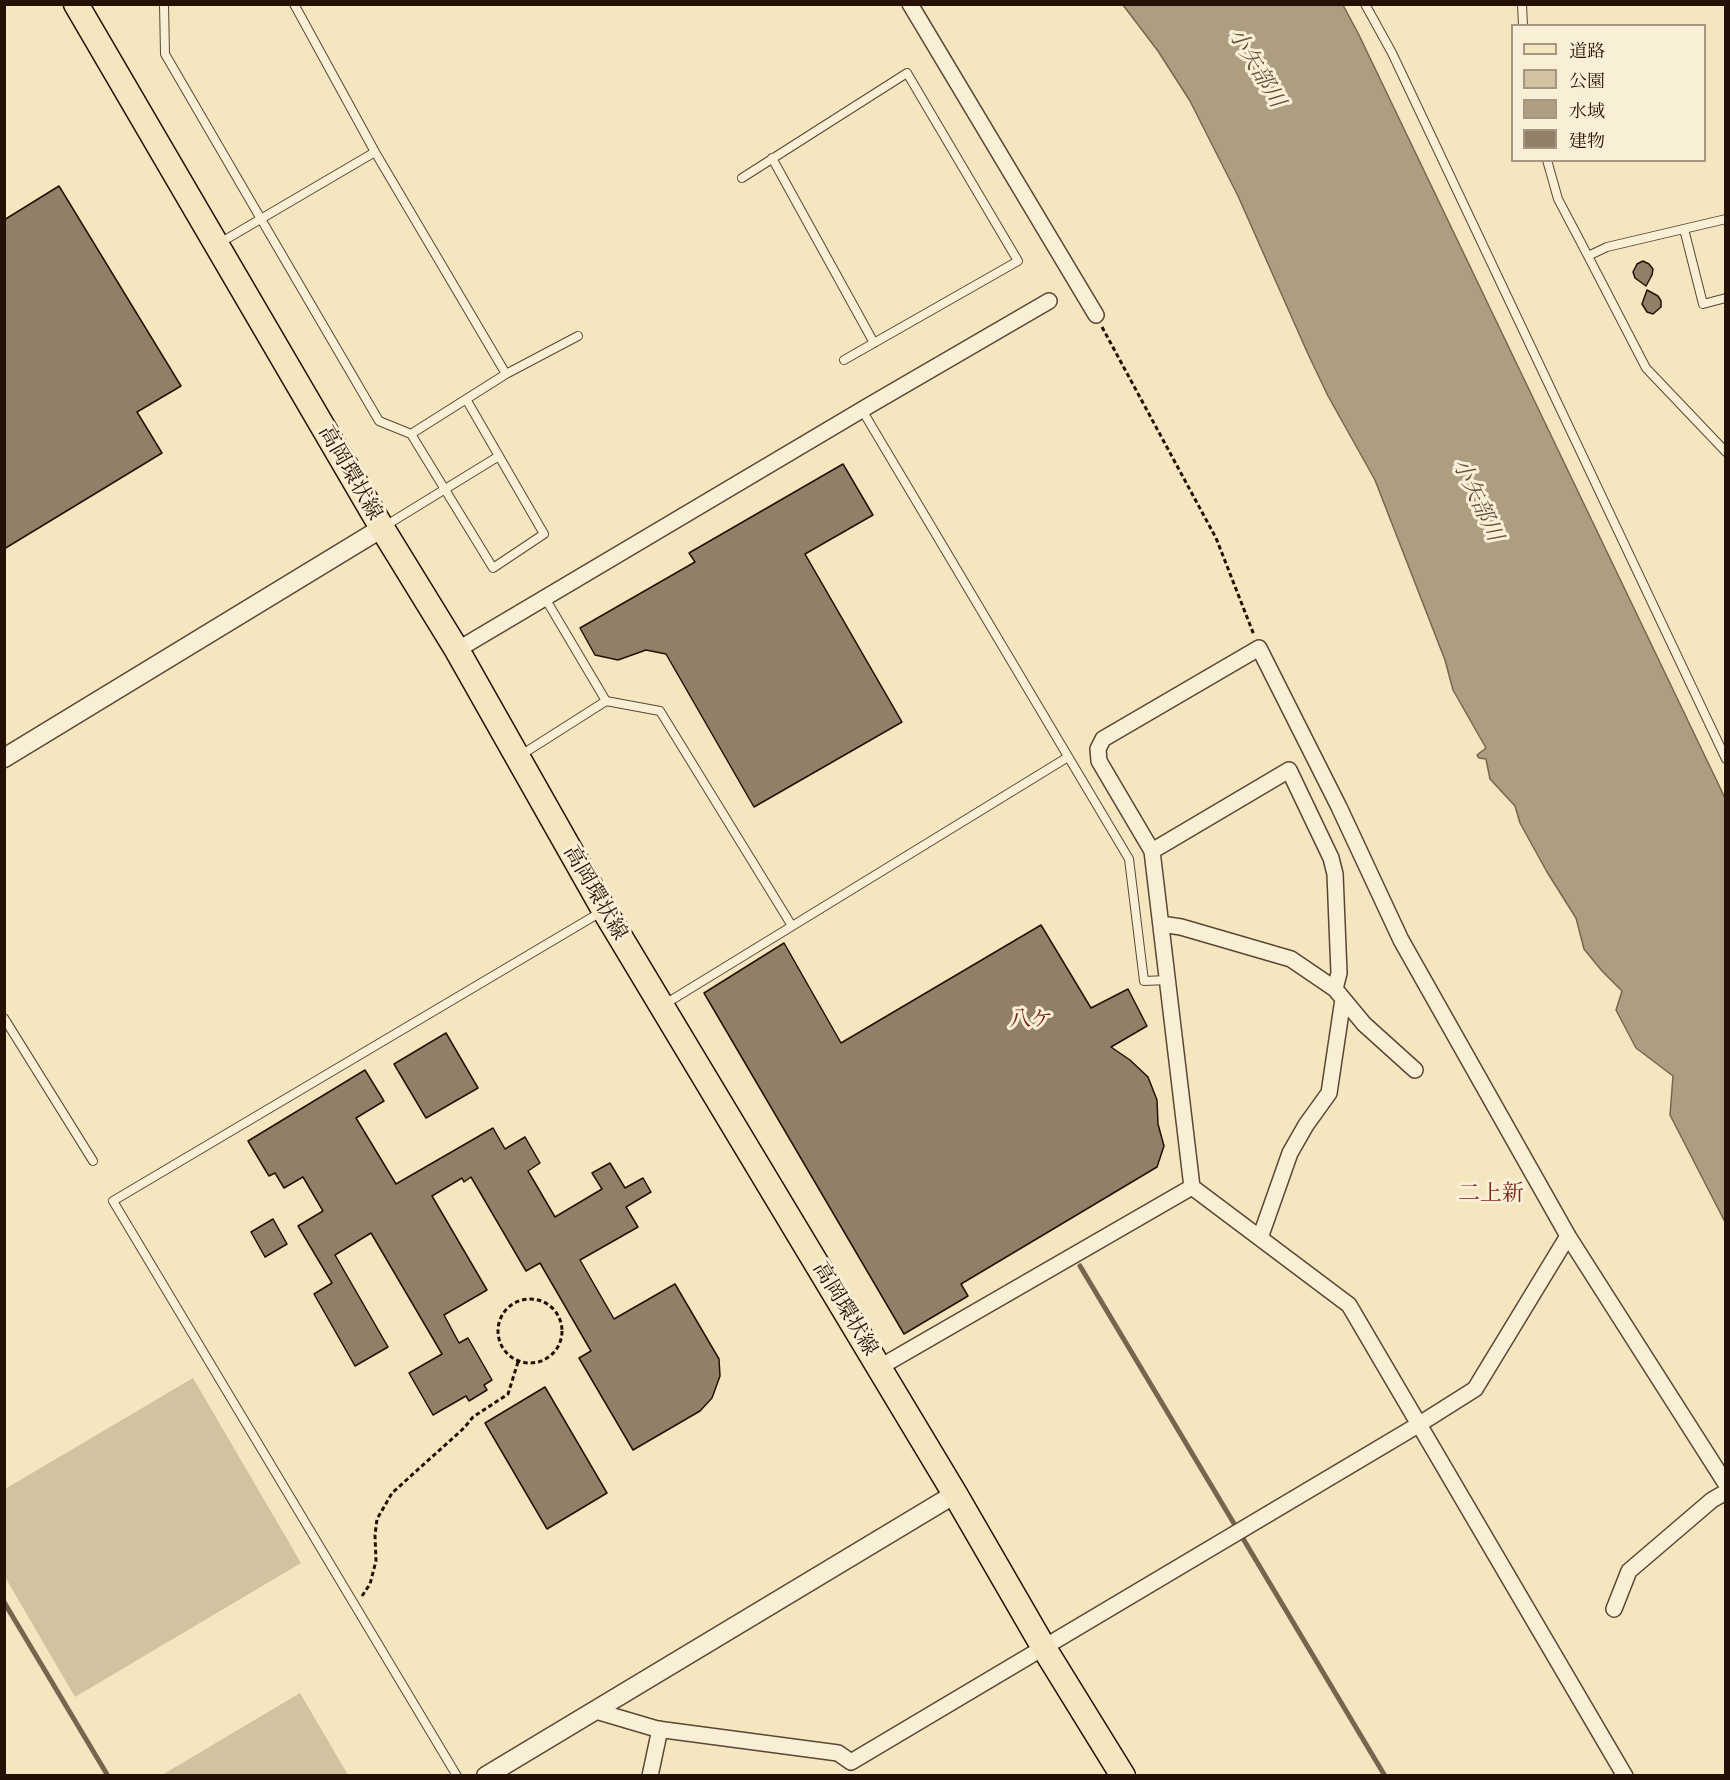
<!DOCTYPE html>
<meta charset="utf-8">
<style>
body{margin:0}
#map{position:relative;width:1730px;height:1780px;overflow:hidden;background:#f4e7c0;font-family:"EB Garamond","Noto Serif JP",serif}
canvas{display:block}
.frame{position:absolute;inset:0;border:6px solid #251006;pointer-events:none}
.legend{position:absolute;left:1511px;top:24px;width:195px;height:138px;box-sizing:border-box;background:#f8efd6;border:2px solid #a49683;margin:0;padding:8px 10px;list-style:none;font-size:18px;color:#251006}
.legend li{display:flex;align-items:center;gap:12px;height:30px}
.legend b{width:30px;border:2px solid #a49683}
</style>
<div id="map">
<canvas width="1730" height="1780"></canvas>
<div class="frame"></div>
<ul class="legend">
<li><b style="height:8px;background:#f4e7c0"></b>道路</li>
<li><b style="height:16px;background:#d1c2a0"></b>公園</li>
<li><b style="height:16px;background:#ae9e81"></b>水域</li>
<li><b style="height:16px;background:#918067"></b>建物</li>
</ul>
</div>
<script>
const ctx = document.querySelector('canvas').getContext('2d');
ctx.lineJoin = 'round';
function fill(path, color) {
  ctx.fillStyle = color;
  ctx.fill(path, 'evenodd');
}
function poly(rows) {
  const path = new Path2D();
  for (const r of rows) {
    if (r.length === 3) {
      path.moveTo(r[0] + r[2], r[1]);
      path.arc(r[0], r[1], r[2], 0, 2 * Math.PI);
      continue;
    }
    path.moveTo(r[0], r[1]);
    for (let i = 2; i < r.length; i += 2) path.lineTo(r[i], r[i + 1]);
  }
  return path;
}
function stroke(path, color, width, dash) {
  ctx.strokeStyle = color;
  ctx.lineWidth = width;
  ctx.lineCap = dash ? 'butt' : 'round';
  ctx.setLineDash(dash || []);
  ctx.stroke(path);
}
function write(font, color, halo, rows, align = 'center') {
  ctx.font = font + ' "EB Garamond","Noto Serif JP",serif';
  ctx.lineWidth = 6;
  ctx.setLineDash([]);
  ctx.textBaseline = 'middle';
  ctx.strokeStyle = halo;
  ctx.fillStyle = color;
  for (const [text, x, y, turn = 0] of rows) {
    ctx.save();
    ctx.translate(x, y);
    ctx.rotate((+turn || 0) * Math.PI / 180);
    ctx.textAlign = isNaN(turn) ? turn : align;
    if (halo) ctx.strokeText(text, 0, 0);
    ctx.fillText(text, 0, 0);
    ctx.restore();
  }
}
const green = poly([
 [193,1378,301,1563,75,1697,5,1577,5,1489],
 [300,1693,348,1775,162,1775]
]);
const water = poly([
 [1123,5,1343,5,1358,33,1725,798,1725,1222,1670,1115,1673,1076,1636,1048,1616,1010,1622,991,1602,971,1584,949,1576,918,1547,872,1520,823,1515,806,1490,779,1486,759,1479,758,1477,755,1486,748,1453,690,1445,660,1375,480,1328,396,1308,354,1238,196,1190,101,1158,51,1123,5]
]);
const stream = poly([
 [1080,1266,1385,1776],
 [4,1602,108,1776]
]);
const building = poly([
 [59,186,181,386,137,412,162,453,4,549,4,220,59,186],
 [1643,261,1649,264,1653,269,1652,275,1646,286,1635,278,1633,272,1637,264,1643,261],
 [1647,290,1658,296,1661,301,1661,307,1653,314,1647,312,1642,304,1647,290],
 [843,464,873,515,805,554,902,722,754,807,666,654,646,650,618,660,595,655,580,628,695,562,689,553,843,464],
 [1041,925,1091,1008,1128,989,1147,1026,1111,1047,1130,1060,1148,1077,1157,1100,1158,1124,1164,1146,1157,1167,961,1284,968,1296,904,1334,704,993,784,943,841,1043,1041,925],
 [446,1033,478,1088,426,1118,394,1064,446,1033],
 [365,1070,384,1101,356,1118,396,1184,493,1128,505,1149,525,1137,540,1163,528,1171,555,1217,602,1189,592,1173,610,1163,625,1188,643,1178,651,1192,626,1207,638,1227,580,1260,614,1319,675,1284,719,1359,720,1376,712,1398,700,1411,633,1450,579,1358,591,1351,540,1263,526,1271,471,1177,464,1182,462,1178,432,1196,487,1290,444,1315,459,1343,468,1338,492,1380,484,1385,487,1390,469,1401,466,1396,433,1415,409,1373,442,1354,371,1233,335,1255,388,1347,355,1366,314,1294,332,1283,298,1226,323,1211,303,1177,284,1188,275,1173,269,1176,248,1141,365,1070],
 [273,1219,287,1244,265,1257,251,1232,273,1219],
 [545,1387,607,1493,547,1529,485,1423,545,1387]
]);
const path = poly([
 [1102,327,1216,538,1254,635],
 [530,1331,32],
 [362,1596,370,1584,376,1561,375,1535,377,1519,392,1493,464,1428,473,1417,508,1394,518,1362]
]);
const service = poly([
 [164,4,165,54,261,219,379,421,411,434,493,568,544,534,466,399],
 [294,4,375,152,506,374],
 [1365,4,1392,53,1726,759],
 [1522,4,1523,26],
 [772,158,874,343],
 [1547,160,1558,199,1588,256],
 [742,178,907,73,1018,261,844,360],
 [1726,219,1607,247,1588,256,1646,368,1726,452],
 [1684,229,1703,304,1726,298],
 [218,244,375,152],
 [862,410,1129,859,1144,981,1168,980],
 [411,434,506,374,578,336],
 [385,526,499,456],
 [545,598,606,701,660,711,792,926],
 [521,755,606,701],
 [665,1004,1068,757],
 [4,1018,93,1161],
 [457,1776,113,1201,601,912]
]);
const minor = poly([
 [910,4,1096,315],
 [457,650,870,405,1049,301],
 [1152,851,1289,770,1331,858,1335,874,1339,973,1335,989],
 [1161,924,1181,927,1291,959,1335,989,1364,1024,1415,1070],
 [1260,1238,1290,1153,1306,1125,1329,1093,1343,999],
 [880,1367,1192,1187],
 [1614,1609,1629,1571,1712,1500,1726,1492],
 [596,1711,657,1729,838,1753,851,1762,1418,1425,1475,1389,1568,1236],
 [650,1776,660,1729],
 [1625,1776,1349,1305,1192,1187,1152,851,1099,761,1098,749,1103,739,1259,648,1339,807,1401,940,1568,1236,1726,1484]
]);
const tertiary = poly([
 [4,758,382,528],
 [486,1776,955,1494]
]);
const primary = poly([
 [76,4,382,528,457,650,604,910,955,1494,1044,1648,1123,1776]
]);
const streetNames = [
 ["高岡環状線",350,473,60],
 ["高岡環状線",595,893,60],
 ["高岡環状線",845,1309,59]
];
const waterNames = [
 ["小矢部川",1256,68,59],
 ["小矢部川",1477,500,65]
];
const neighbourhoodNames = [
 ["八ケ",1031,1020],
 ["二上新",1491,1194]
];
fill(green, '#d1c2a0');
fill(water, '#ae9e81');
stroke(water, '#776550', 1.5);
stroke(stream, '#776550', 5);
fill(building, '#918067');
stroke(building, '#251006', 1.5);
stroke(service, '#594634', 10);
stroke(minor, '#594634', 18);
stroke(tertiary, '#594634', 21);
stroke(primary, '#251006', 27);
stroke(path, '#251006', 3, [4.5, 3]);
stroke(service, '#f8efd6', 8);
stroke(minor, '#f8efd6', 15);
stroke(tertiary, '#f8efd6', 18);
stroke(primary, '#f4e7c0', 24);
write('21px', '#251006', '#f8efd6', streetNames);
write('italic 22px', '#63503d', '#f8efd6', waterNames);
write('22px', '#7a1f14', '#f8efd6', neighbourhoodNames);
</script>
